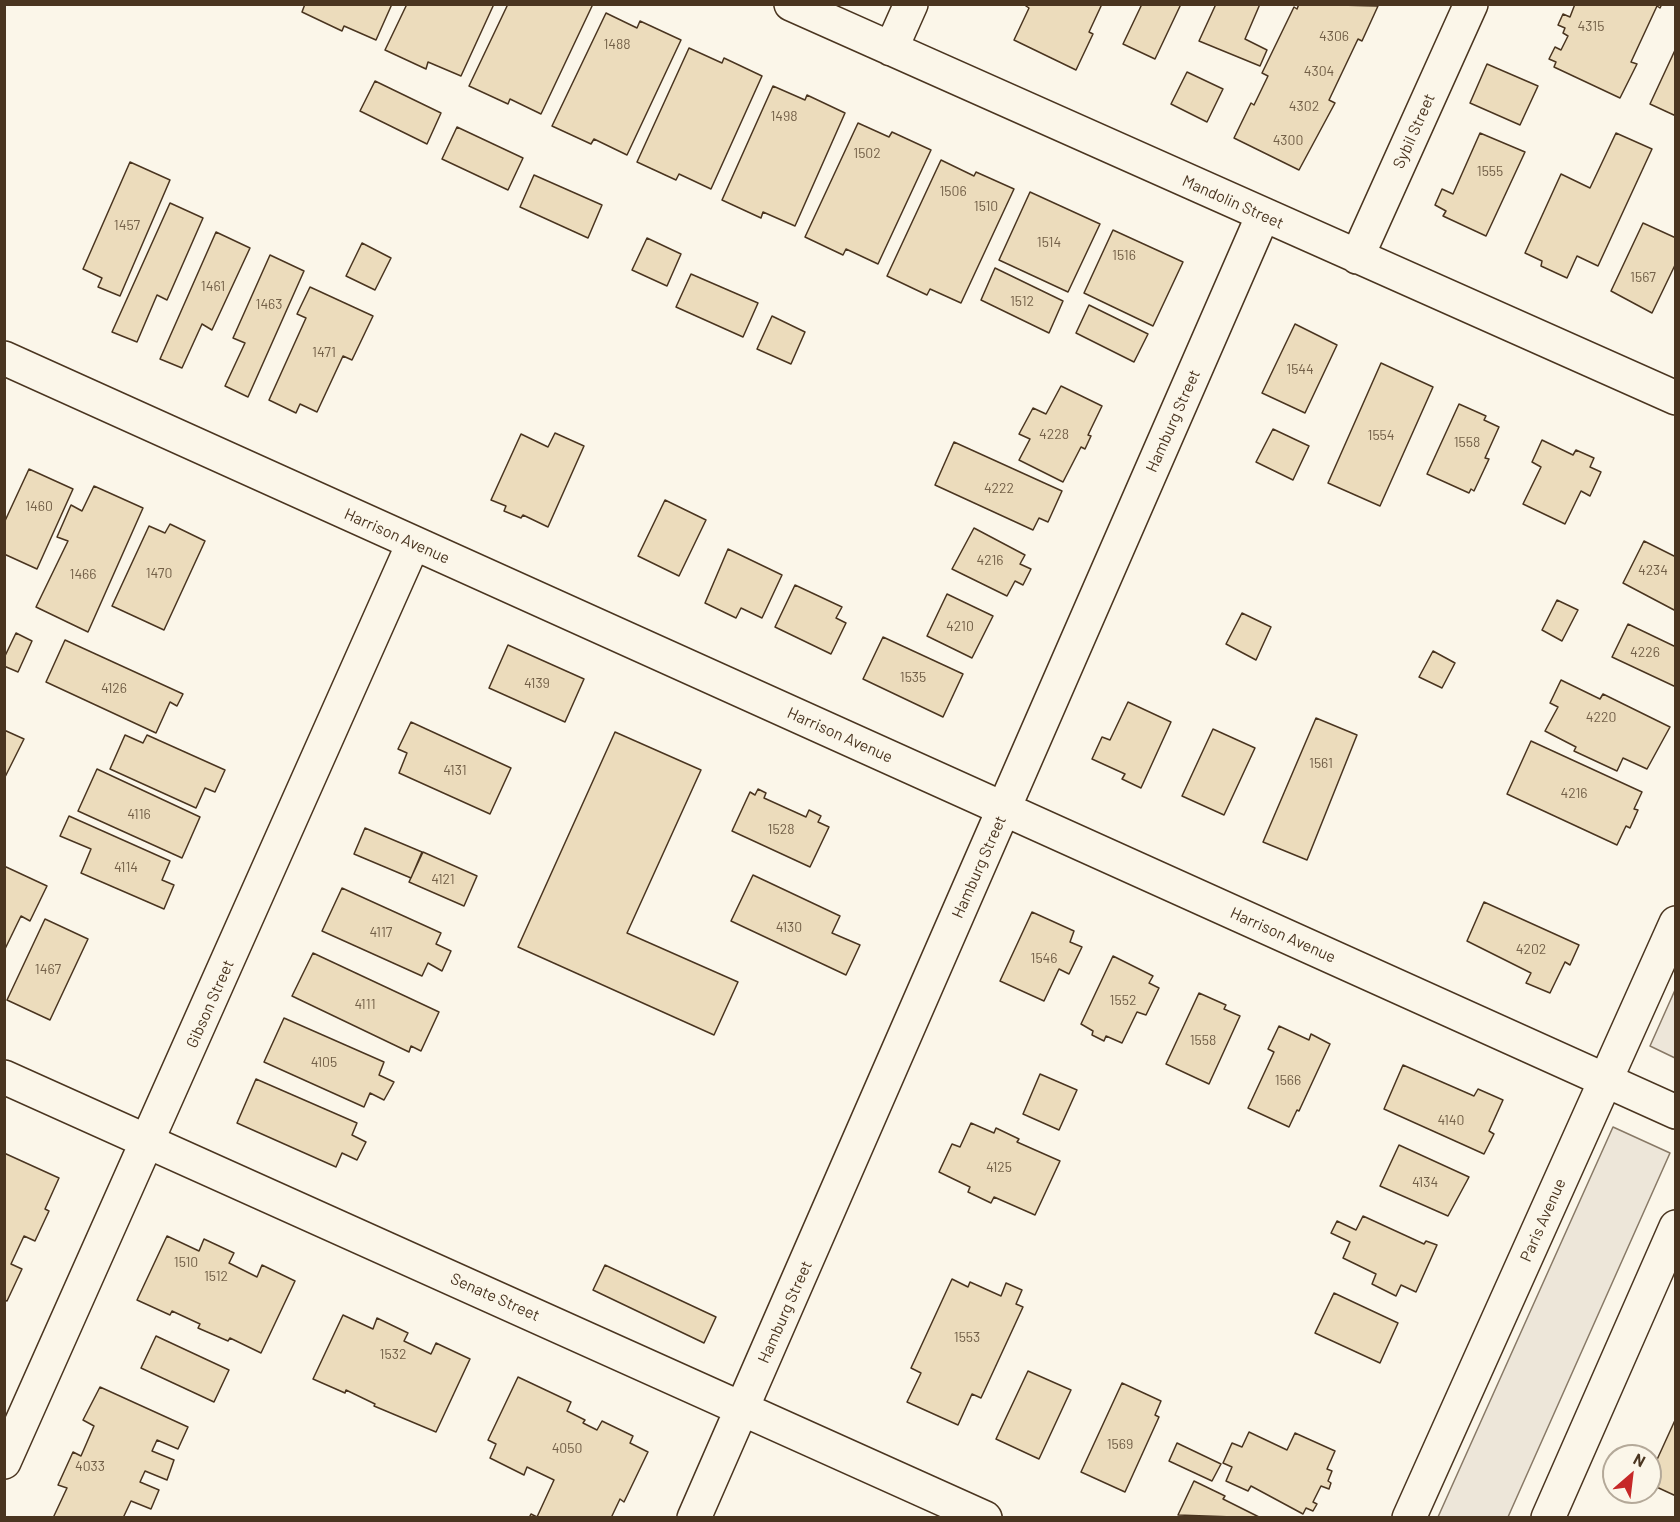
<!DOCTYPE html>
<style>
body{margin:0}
#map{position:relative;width:1680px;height:1522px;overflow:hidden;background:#fbf6e9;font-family:Barlow,sans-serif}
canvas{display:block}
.frame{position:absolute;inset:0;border:6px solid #4a3520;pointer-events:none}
.north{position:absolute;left:1602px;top:1444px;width:60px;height:60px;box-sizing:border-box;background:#fbf6e9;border:2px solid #b4a999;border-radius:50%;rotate:28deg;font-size:16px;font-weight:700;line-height:24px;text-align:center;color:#4a3520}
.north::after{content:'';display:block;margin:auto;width:21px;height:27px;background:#c62828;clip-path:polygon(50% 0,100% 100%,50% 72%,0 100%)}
</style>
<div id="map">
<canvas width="1680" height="1522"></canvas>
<div class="frame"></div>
<div class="north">N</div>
</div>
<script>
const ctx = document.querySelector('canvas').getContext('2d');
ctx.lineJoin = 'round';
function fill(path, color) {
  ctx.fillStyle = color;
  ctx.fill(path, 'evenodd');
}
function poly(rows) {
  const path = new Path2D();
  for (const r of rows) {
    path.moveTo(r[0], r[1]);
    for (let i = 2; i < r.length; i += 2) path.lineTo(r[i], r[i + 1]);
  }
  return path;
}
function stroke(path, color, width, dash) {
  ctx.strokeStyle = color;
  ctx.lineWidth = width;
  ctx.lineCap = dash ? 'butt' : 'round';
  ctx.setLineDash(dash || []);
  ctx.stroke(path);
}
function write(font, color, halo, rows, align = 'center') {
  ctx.font = font + ' Barlow,sans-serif';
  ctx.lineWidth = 4.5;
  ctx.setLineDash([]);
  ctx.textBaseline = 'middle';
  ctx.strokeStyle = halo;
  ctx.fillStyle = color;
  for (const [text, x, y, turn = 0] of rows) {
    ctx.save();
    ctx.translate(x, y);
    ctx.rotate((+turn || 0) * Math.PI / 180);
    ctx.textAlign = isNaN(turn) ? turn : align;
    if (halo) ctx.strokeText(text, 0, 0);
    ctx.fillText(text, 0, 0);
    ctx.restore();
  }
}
const green = poly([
 [1675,990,1675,1058,1650,1046,1675,990],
 [1613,1127,1670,1153,1508,1517,1438,1517,1613,1127]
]);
const building = poly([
 [305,4,392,4,376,40,344,26,342,31,302,12,305,4],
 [407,4,494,4,461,76,428,62,426,69,385,50,407,4],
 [508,4,593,4,541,114,510,99,508,104,469,86,508,4],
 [1102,4,1089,32,1093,34,1076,70,1014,40,1029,8,1023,4,1102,4],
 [1142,4,1181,4,1155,59,1123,44,1142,4],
 [1216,4,1260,4,1245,39,1267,50,1260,66,1199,41,1216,4],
 [1299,4,1378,6,1362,41,1358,39,1329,100,1335,103,1299,170,1234,138,1251,103,1254,105,1268,76,1262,73,1294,7,1297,9,1299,4],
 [1575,4,1662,4,1660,8,1657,6,1631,62,1637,64,1620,98,1554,67,1556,62,1549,59,1555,47,1561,50,1568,36,1563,33,1565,28,1558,25,1563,14,1570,17,1575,4],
 [606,13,637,28,640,21,681,40,627,155,594,139,591,144,552,126,606,13],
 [689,48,722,63,724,58,762,76,711,189,679,174,676,180,637,162,689,48],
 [1676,48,1676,116,1650,104,1676,48],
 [1487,64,1538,86,1520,125,1470,103,1487,64],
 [1187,72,1223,89,1207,122,1171,104,1187,72],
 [375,81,441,113,427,144,360,111,375,81],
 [773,86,805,100,807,95,845,113,795,226,763,212,761,218,722,200,773,86],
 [858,123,889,137,892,132,931,150,878,264,846,249,843,255,805,237,858,123],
 [457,127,523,158,508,190,442,159,457,127],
 [1480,133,1525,152,1486,236,1443,216,1446,211,1435,205,1442,189,1453,194,1480,133],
 [1616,133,1652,149,1598,266,1577,256,1567,278,1541,266,1542,261,1525,253,1561,174,1590,188,1616,133],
 [941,160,974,176,976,172,1014,189,961,303,930,289,927,295,887,276,941,160],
 [130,162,170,180,120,296,98,287,102,278,83,269,130,162],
 [534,175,602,205,588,238,520,207,534,175],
 [1030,192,1100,224,1068,292,999,260,1030,192],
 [170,203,203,218,167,300,157,295,137,342,112,332,170,203],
 [1643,223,1676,238,1676,263,1652,313,1611,291,1643,223],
 [1113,230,1183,262,1153,326,1084,293,1113,230],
 [216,232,250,248,212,330,202,324,182,368,160,359,216,232],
 [647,238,681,254,667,286,632,270,647,238],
 [362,243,391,258,375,290,346,276,362,243],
 [270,255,304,271,248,397,225,386,245,343,233,338,270,255],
 [995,268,1063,301,1049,333,981,300,995,268],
 [691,274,758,303,743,337,676,307,691,274],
 [310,287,373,316,352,360,343,356,317,412,300,404,296,413,269,400,306,318,297,314,310,287],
 [1089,305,1148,334,1134,362,1076,333,1089,305],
 [772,316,805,332,791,364,757,349,772,316],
 [1295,324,1337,345,1305,413,1262,393,1295,324],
 [1381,363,1433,387,1380,506,1328,483,1381,363],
 [1061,386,1102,406,1088,435,1091,436,1085,449,1081,447,1063,482,1019,460,1030,439,1019,434,1033,408,1046,414,1061,386],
 [1459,404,1486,416,1484,420,1499,427,1485,458,1489,459,1474,491,1471,489,1469,493,1427,474,1459,404],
 [1273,429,1309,446,1293,480,1256,462,1273,429],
 [555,433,584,446,548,527,523,515,521,518,504,511,506,506,491,500,521,434,548,447,555,433],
 [1542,440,1573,455,1576,450,1594,458,1590,467,1601,472,1590,496,1581,491,1565,524,1523,504,1541,467,1532,462,1542,440],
 [954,442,1062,491,1048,522,1039,518,1033,530,935,485,954,442],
 [29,469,73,489,37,569,4,554,4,523,29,469],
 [94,486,143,508,88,632,36,607,68,541,57,537,71,505,82,511,94,486],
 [665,500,706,520,679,576,638,556,665,500],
 [170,524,205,541,164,630,112,606,149,526,165,533,170,524],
 [974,528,1025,555,1020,564,1031,569,1023,585,1015,581,1007,596,952,569,974,528],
 [1644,541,1676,557,1676,611,1623,583,1644,541],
 [728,549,782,575,762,618,741,608,736,618,705,603,728,549],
 [795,585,842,607,836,618,846,623,831,654,775,627,795,585],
 [947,594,993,616,972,658,927,636,947,594],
 [1557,600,1578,610,1562,641,1542,630,1557,600],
 [1242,613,1271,627,1256,660,1226,644,1242,613],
 [1628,624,1676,647,1676,687,1612,657,1628,624],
 [16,633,32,641,18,672,4,666,4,658,16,633],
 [883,637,963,674,943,717,863,679,883,637],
 [65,640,183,694,177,706,170,702,156,733,46,682,65,640],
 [508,645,584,679,565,722,489,688,508,645],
 [1433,651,1455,663,1442,688,1419,677,1433,651],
 [1561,680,1600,699,1603,694,1670,727,1647,769,1623,758,1617,771,1574,751,1576,747,1545,731,1558,707,1550,703,1561,680],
 [1128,702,1171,722,1141,788,1122,779,1125,774,1092,759,1102,737,1110,740,1128,702],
 [1316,718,1357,735,1307,860,1263,842,1316,718],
 [411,722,511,768,490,814,399,773,407,753,398,749,411,722],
 [1213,729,1255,748,1224,815,1182,796,1213,729],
 [4,730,24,739,4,779,4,730],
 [615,732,701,770,627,933,738,982,714,1035,518,947,615,732],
 [125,735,143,743,147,735,225,770,215,792,205,788,196,808,110,769,125,735],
 [1531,741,1642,792,1634,809,1638,810,1630,828,1626,826,1617,845,1507,794,1531,741],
 [97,769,200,817,182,858,78,811,97,769],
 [758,789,766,793,764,798,806,817,809,810,821,816,818,822,829,827,810,867,732,831,750,792,755,795,758,789],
 [69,816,170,861,162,880,174,885,164,909,81,873,91,849,60,836,69,816],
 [365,828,422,852,411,878,354,854,365,828],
 [423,852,477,876,464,906,409,882,423,852],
 [4,866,47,886,30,921,21,916,4,951,4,866],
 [753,875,840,916,832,933,860,945,846,975,731,921,753,875],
 [342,888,441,933,436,944,451,951,442,971,428,963,422,976,322,931,342,888],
 [1484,902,1579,945,1570,965,1565,962,1550,993,1526,983,1531,973,1467,941,1484,902],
 [1032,912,1074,931,1070,942,1082,947,1069,974,1059,969,1044,1001,1000,981,1032,912],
 [45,919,88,939,50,1020,7,1000,45,919],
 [313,953,439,1012,421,1051,411,1046,409,1052,292,996,313,953],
 [1113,956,1153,976,1149,983,1159,988,1146,1015,1137,1012,1122,1043,1106,1036,1104,1041,1092,1035,1093,1031,1081,1024,1113,956],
 [1199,993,1226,1005,1224,1009,1240,1016,1209,1084,1166,1064,1199,993],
 [284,1018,384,1062,379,1075,394,1082,384,1100,370,1093,364,1107,264,1062,284,1018],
 [1279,1026,1309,1040,1311,1034,1330,1044,1299,1111,1297,1110,1289,1127,1248,1108,1274,1052,1268,1049,1279,1026],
 [1403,1065,1474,1096,1478,1089,1503,1100,1489,1131,1494,1134,1484,1154,1384,1109,1403,1065],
 [1040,1074,1077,1090,1059,1130,1023,1114,1040,1074],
 [256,1079,357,1123,352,1135,366,1142,357,1160,342,1153,336,1167,237,1123,256,1079],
 [971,1123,994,1133,996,1128,1019,1139,1017,1142,1060,1161,1035,1215,994,1197,991,1203,968,1192,970,1187,939,1172,952,1144,960,1147,971,1123],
 [1399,1145,1469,1177,1448,1216,1380,1186,1399,1145],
 [4,1153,59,1178,45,1209,49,1211,35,1241,24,1236,11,1264,22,1269,7,1301,4,1300,4,1153],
 [1363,1216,1424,1244,1426,1241,1437,1245,1416,1292,1401,1285,1396,1296,1372,1284,1376,1274,1343,1258,1350,1242,1331,1233,1337,1221,1356,1230,1363,1216],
 [167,1236,199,1251,204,1239,234,1253,229,1263,257,1277,262,1265,295,1281,261,1353,230,1338,228,1341,198,1328,200,1324,172,1311,170,1315,137,1300,167,1236],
 [605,1265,716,1317,704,1343,593,1290,605,1265],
 [952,1279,968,1287,970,1282,1001,1296,1006,1283,1022,1290,1016,1304,1023,1307,981,1398,972,1394,958,1425,907,1402,921,1373,911,1368,952,1279],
 [1334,1293,1398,1323,1380,1363,1315,1333,1334,1293],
 [343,1315,373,1329,377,1318,408,1333,404,1341,431,1354,436,1343,470,1359,436,1432,374,1406,375,1404,346,1390,345,1393,313,1379,343,1315],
 [156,1336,229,1370,214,1402,141,1368,156,1336],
 [1028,1371,1071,1390,1039,1459,996,1439,1028,1371],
 [518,1377,571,1402,567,1411,585,1420,583,1423,597,1430,602,1421,633,1436,630,1443,648,1452,624,1502,620,1499,611,1518,529,1518,531,1514,537,1517,554,1480,527,1467,524,1475,490,1458,496,1444,488,1440,518,1377],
 [1122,1383,1161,1401,1155,1415,1159,1417,1125,1492,1081,1472,1122,1383],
 [100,1387,188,1427,178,1449,157,1440,152,1451,174,1460,167,1480,145,1471,140,1482,159,1490,151,1509,131,1501,123,1518,53,1518,67,1488,58,1485,73,1452,81,1456,94,1426,83,1420,100,1387],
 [1676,1418,1676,1496,1650,1484,1650,1475,1676,1418],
 [1249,1432,1287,1450,1295,1433,1335,1451,1327,1469,1332,1471,1328,1481,1331,1483,1329,1489,1321,1486,1313,1502,1317,1504,1313,1511,1306,1508,1303,1514,1251,1486,1248,1491,1226,1481,1232,1467,1223,1463,1232,1443,1242,1447,1249,1432],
 [1177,1443,1221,1464,1212,1481,1169,1461,1177,1443],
 [1194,1481,1225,1496,1223,1499,1261,1518,1178,1515,1194,1481]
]);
const minor = poly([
 [791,4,1676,398],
 [891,49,911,4],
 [1357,257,1471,4],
 [4,358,1676,1112],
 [4,1077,985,1518],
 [4,1462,413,544],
 [694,1518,1263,215],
 [1409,1518,1676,923],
 [1548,1518,1676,1227]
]);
const numberNames = [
 ["4315",1591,26],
 ["4306",1334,36],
 ["1488",617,44],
 ["4304",1319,71],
 ["4302",1304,106],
 ["1498",784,116],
 ["4300",1288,140],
 ["1502",867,153],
 ["1555",1490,171],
 ["1506",953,191],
 ["1510",986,206],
 ["1457",127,225],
 ["1514",1049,242],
 ["1516",1124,255],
 ["1567",1643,277],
 ["1461",213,286],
 ["1512",1022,301],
 ["1463",269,304],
 ["1471",324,352],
 ["1544",1300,369],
 ["4228",1054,434],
 ["1554",1381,435],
 ["1558",1467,442],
 ["4222",999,488],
 ["1460",39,506],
 ["4216",990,560],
 ["4234",1653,570],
 ["1470",159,573],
 ["1466",83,574],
 ["4210",960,626],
 ["4226",1645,652],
 ["1535",913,677],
 ["4139",537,683],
 ["4126",114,688],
 ["4220",1601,717],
 ["1561",1321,763],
 ["4131",455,770],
 ["4216",1574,793],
 ["4116",139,814],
 ["1528",781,829],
 ["4114",126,867],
 ["4121",443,879],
 ["4130",789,927],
 ["4117",381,932],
 ["4202",1531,949],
 ["1546",1044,958],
 ["1467",48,969],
 ["1552",1123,1000],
 ["4111",365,1004],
 ["1558",1203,1040],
 ["4105",324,1062],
 ["1566",1288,1080],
 ["4140",1451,1120],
 ["4125",999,1167],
 ["4134",1425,1182],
 ["1510",186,1262],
 ["1512",216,1276],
 ["1553",967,1337],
 ["1532",393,1354],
 ["1569",1120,1444],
 ["4050",567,1448],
 ["4033",90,1466]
];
const streetNames = [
 ["Sybil Street",1414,131,-66],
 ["Mandolin Street",1233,202,24],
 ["Hamburg Street",1173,421,-66],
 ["Harrison Avenue",397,536,24],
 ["Harrison Avenue",840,735,24],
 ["Hamburg Street",979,867,-66],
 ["Harrison Avenue",1283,935,24],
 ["Gibson Street",210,1004,-66],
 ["Paris Avenue",1543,1220,-66],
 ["Senate Street",495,1297,24],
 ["Hamburg Street",785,1312,-66]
];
fill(green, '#ede6d9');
stroke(green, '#887966', 1.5);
fill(building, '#ecdcbc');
stroke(building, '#4a3520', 1.5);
stroke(minor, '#4a3520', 36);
stroke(minor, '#fbf6e9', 33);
write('14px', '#725f47', null, numberNames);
write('16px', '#4a3520', '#fbf6e9', streetNames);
</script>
